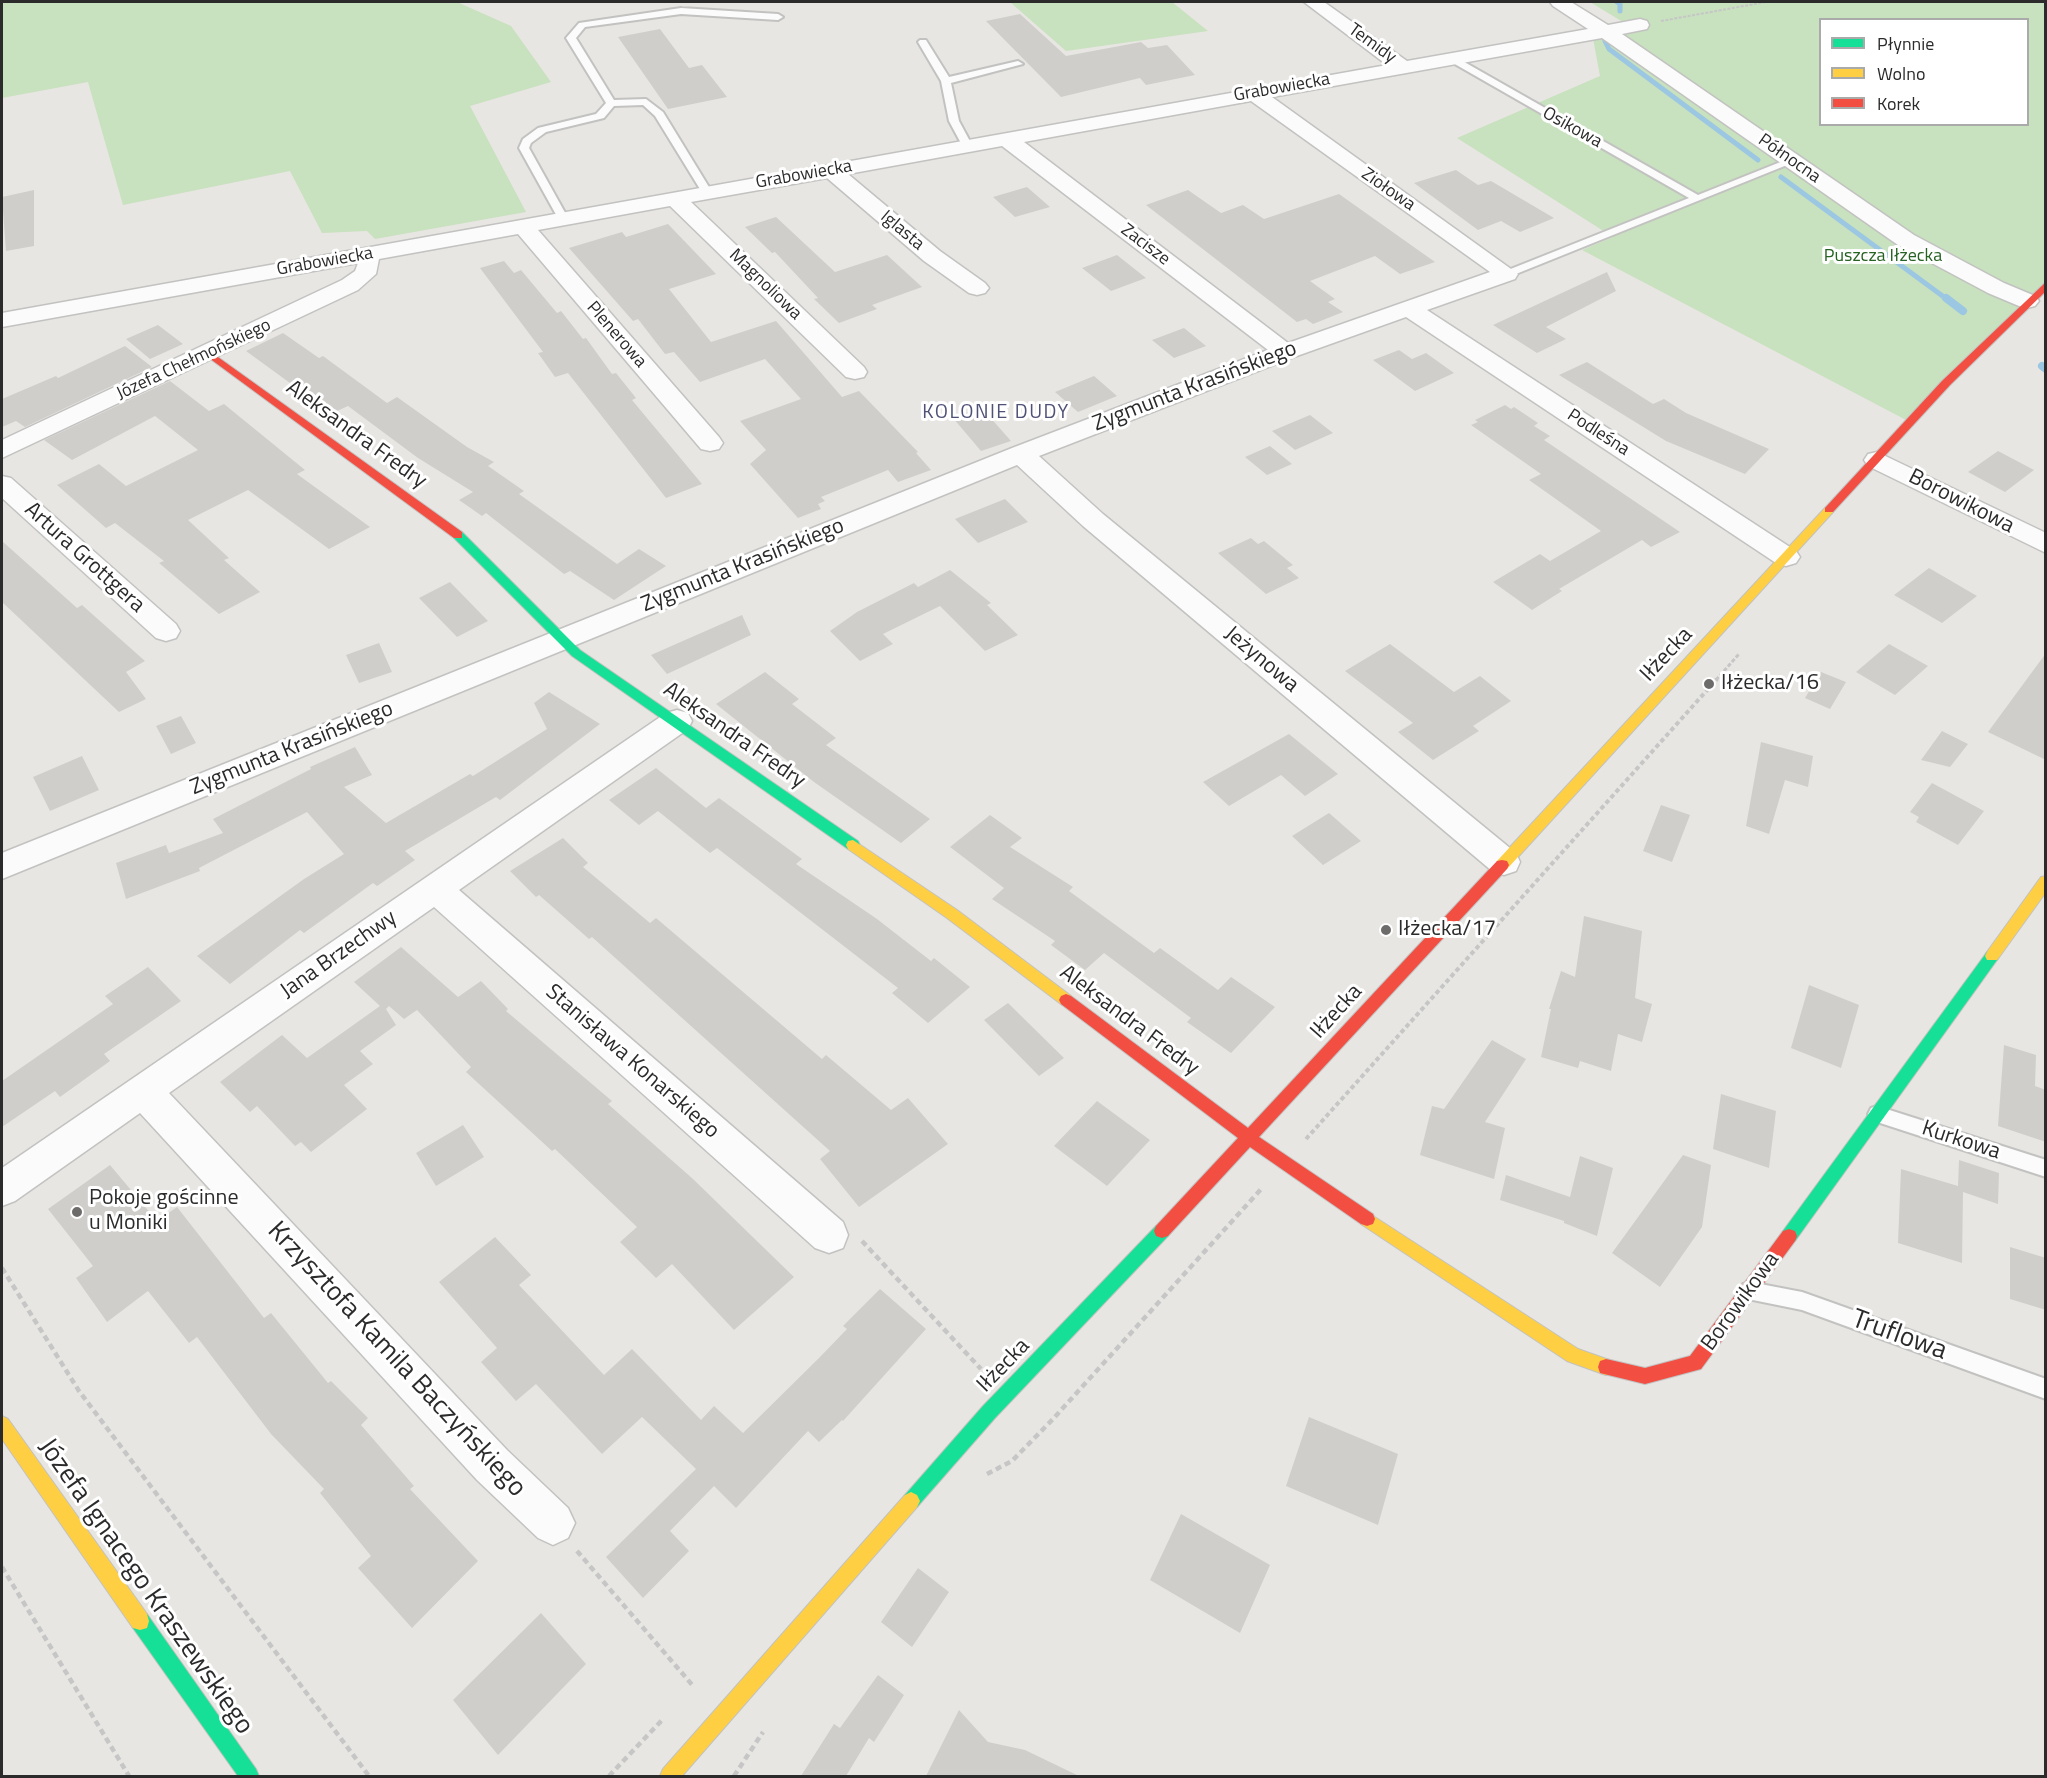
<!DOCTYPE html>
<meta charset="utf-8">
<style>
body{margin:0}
#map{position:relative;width:2047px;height:1778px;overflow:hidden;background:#e8e6e2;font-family:"Titillium Web",sans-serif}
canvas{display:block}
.frame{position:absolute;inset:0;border:3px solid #2b2b2b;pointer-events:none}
.legend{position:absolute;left:1819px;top:18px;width:210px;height:108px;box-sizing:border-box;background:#fff;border:2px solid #aaa;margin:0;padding:8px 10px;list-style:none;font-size:18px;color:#2b2b2b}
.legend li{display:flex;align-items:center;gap:12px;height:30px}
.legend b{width:30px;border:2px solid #aaa}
</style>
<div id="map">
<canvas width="2047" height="1778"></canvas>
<div class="frame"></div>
<ul class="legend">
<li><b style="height:8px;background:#16e098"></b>Płynnie</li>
<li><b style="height:8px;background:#ffcf43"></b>Wolno</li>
<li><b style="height:8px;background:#f24e42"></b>Korek</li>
</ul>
</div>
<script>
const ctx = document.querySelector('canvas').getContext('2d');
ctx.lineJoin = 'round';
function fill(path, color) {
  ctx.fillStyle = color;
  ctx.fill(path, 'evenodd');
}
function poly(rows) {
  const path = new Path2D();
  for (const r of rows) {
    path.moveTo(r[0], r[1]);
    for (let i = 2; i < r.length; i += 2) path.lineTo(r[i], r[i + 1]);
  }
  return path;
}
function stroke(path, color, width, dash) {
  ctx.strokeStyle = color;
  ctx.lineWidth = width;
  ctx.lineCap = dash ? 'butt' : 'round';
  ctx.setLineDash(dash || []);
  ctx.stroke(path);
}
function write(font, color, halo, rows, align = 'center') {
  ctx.font = font + ' "Titillium Web",sans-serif';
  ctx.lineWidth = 6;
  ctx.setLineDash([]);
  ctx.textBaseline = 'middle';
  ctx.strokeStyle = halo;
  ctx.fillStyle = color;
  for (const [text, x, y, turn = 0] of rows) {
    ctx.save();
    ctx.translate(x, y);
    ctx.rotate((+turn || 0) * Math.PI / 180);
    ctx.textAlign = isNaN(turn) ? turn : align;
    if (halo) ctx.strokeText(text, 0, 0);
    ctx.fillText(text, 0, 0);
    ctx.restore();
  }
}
const green = poly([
 [2,2,457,2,511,26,551,82,470,106,526,212,375,239,367,231,322,233,290,171,123,205,88,82,2,98],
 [1010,2,1172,2,1208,31,1066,51],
 [1590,2,2045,2,2045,285,1910,422,1582,250,1613,237,1457,138,1600,76,1592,33,1636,30],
 [1820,20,2028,20,2028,124,1820,124]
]);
const streamFar1 = poly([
 [1617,2,1620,4,1620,11],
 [1605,41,1609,49,1758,160],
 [1781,177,1948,300]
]);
const stream = poly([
 [1946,298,1963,311],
 [2042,366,2046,369]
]);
const building = poly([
 [1020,14,1066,56,1141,42,1148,48,1167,45,1195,75,1146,85,1140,78,1061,97,986,21],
 [660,29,689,68,702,65,727,97,668,109,618,37],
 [1456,170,1478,185,1491,181,1554,218,1520,232,1501,221,1478,230,1414,183],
 [1027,187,1050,207,1015,217,993,197],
 [34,190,34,246,6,251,2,197],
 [1188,190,1221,213,1243,205,1264,219,1339,194,1435,262,1400,274,1375,256,1310,281,1335,299,1328,302,1343,312,1313,324,1306,319,1297,322,1146,205],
 [776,217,835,272,887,255,922,287,872,305,877,309,839,323,814,299,818,298,775,252,772,253,745,227],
 [668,224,716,274,669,289,711,342,776,321,842,397,859,391,918,452,916,453,931,470,898,482,888,470,821,497,825,501,818,504,821,509,798,518,750,464,766,450,740,421,801,399,765,359,700,382,674,352,665,354,638,319,633,321,569,248,622,232,626,237],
 [1117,255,1146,278,1111,291,1082,268],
 [504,261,514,273,521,270,557,313,561,311,583,339,586,338,612,374,616,373,636,398,632,400,702,484,666,498,568,373,555,377,538,353,543,352,480,268],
 [1607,272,1616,291,1546,327,1566,339,1537,353,1493,325],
 [158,325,183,344,150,359,126,339],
 [1184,328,1206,346,1174,358,1152,340],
 [283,333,319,358,323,356,387,403,397,397,467,447,494,462,488,466,524,491,519,494,617,564,639,549,666,566,614,600,570,571,564,574,486,513,482,516,459,500,473,492,418,458,348,406,337,411,306,388,301,391,246,351],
 [125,346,152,367,25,427,16,421,2,427,2,399,56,376,58,378],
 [1399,350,1412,359,1426,353,1454,373,1415,391,1373,360],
 [1587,362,1653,404,1664,399,1686,413,1769,449,1745,474,1666,441,1559,375],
 [1094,376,1117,396,1078,412,1055,392],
 [170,381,209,411,224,404,305,470,297,474,370,527,329,549,248,490,188,520,229,558,224,560,260,592,219,614,159,563,164,561,115,523,106,528,57,485,99,464,126,486,198,450,155,416,72,460,44,440],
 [1505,405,1511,409,1514,407,1538,423,1534,426,1550,436,1544,440,1680,532,1651,547,1642,540,1559,589,1562,591,1532,610,1493,582,1540,554,1550,561,1601,531,1529,480,1541,474,1471,425,1478,422,1475,420],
 [981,407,1011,441,981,451,953,418],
 [1310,415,1333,433,1295,450,1272,431],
 [1270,446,1292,464,1267,475,1245,457],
 [1998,451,2034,470,2005,492,1968,472],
 [1005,499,1028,522,978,543,955,519],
 [1251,538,1258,544,1264,541,1293,565,1287,568,1299,578,1266,594,1218,553],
 [2,541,77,608,82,605,145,661,126,672,146,699,119,712,2,602],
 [1929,568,1977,596,1942,623,1894,595],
 [950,570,991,603,987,605,1018,635,985,651,940,606,883,634,893,644,860,661,830,631,857,612,914,583,918,587],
 [450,582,488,621,457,637,419,598],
 [742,615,751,635,667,674,651,655],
 [379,643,392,672,359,683,346,655],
 [1390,644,1454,692,1480,676,1511,701,1473,726,1479,731,1433,760,1398,732,1413,723,1345,671],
 [1889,644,1928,666,1895,695,1856,672],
 [2046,653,2046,760,1988,732],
 [765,672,799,699,792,704,836,738,826,745,930,819,901,843,814,782,716,704],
 [1821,672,1846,682,1830,709,1805,698],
 [549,692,600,724,500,800,496,797,405,851,415,860,377,886,373,883,304,933,300,930,230,984,197,956,304,879,344,854,307,812,199,868,200,871,126,899,116,863,166,845,169,853,223,833,213,819,311,769,310,767,355,747,372,775,344,787,386,823,470,774,473,776,547,729,534,703],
 [181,716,196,743,171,754,156,726],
 [1942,731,1968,744,1950,767,1921,760],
 [1289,734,1338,774,1305,796,1281,775,1229,806,1203,782],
 [1761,742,1813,756,1808,787,1785,780,1769,834,1746,826],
 [82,756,99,790,50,811,33,777],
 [656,768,706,808,719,798,802,859,796,864,877,919,931,961,934,958,970,987,928,1023,892,993,898,988,717,848,710,853,658,811,639,825,609,800],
 [1932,783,1984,811,1958,845,1916,822,1919,817,1910,812],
 [1661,805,1690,815,1672,862,1643,851],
 [1329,813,1361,841,1323,865,1292,836],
 [990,815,1022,838,1010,847,1073,887,1069,891,1154,953,1160,948,1218,990,1231,977,1275,1007,1231,1053,1187,1022,1191,1018,1104,953,1085,970,1051,945,1055,941,992,899,1004,888,950,847],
 [563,838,588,863,583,867,650,923,656,918,822,1059,826,1055,891,1110,908,1098,948,1144,859,1207,820,1159,830,1151,592,937,589,939,539,895,536,897,510,871],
 [1584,916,1642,931,1635,998,1652,1004,1642,1042,1618,1034,1611,1071,1580,1061,1578,1068,1541,1057,1551,1009,1549,1009,1561,971,1575,977],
 [401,947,458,997,481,981,508,1009,506,1011,612,1101,608,1104,693,1179,794,1277,734,1330,672,1264,656,1278,620,1242,637,1227,555,1149,552,1151,466,1072,471,1067,417,1010,404,1019,389,1006,386,1009,396,1025,360,1051,373,1064,344,1085,367,1109,311,1152,301,1142,295,1146,257,1106,250,1112,220,1082,282,1035,307,1058,380,1006,354,982],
 [148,967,181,1001,104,1054,110,1061,60,1097,55,1091,2,1127,2,1081,113,1004,105,996],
 [1809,985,1859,1005,1841,1068,1791,1048],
 [1008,1003,1064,1058,1039,1076,984,1020],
 [1492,1040,1526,1059,1485,1122,1505,1128,1494,1179,1420,1155,1432,1106,1444,1109],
 [2004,1045,2036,1055,2035,1086,2046,1090,2046,1142,1998,1126],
 [1721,1094,1776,1111,1769,1168,1713,1149],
 [1097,1101,1150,1140,1107,1186,1054,1146],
 [463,1125,484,1157,436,1186,416,1153],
 [1683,1155,1711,1165,1702,1227,1660,1287,1612,1253],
 [1580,1156,1613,1168,1597,1236,1564,1223,1564,1221,1500,1200,1506,1175,1570,1197],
 [1959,1160,1999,1173,1998,1204,1963,1192,1962,1263,1898,1243,1901,1169,1958,1186],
 [110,1165,157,1221,177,1207,264,1318,271,1313,328,1383,331,1381,368,1418,361,1425,414,1486,410,1489,478,1561,412,1628,358,1568,371,1556,320,1493,324,1489,271,1434,197,1337,189,1343,148,1291,107,1322,76,1278,93,1266,48,1209],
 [495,1237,531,1275,519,1285,604,1375,632,1349,701,1420,714,1406,743,1433,819,1358,847,1329,843,1326,880,1289,926,1329,843,1421,842,1420,819,1442,808,1431,736,1508,714,1486,670,1531,689,1551,643,1598,606,1557,696,1469,642,1417,602,1454,536,1384,516,1401,481,1362,497,1348,439,1282],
 [2010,1247,2046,1258,2046,1310,2010,1299],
 [1309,1417,1398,1454,1378,1525,1286,1486],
 [1181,1514,1270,1565,1240,1633,1150,1580],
 [918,1568,949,1592,912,1647,881,1622],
 [541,1613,586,1664,498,1755,453,1700],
 [878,1675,904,1695,874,1742,869,1738,846,1776,801,1776,834,1724,840,1728],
 [959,1710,988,1742,1025,1750,1079,1776,926,1776]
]);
const pathFar3 = poly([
 [1661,21,1766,2]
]);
const pathFar2 = poly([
 [1716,680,1739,654]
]);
const pathFar1 = poly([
 [1306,1139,1717,679]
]);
const path = poly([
 [862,1241,981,1369],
 [2,1268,79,1391,369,1776],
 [987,1474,1012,1461,1053,1419,1263,1187],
 [577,1551,694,1687],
 [2,1567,129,1776],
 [609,1776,663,1719],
 [734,1776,763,1732]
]);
const lane = poly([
 [681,8,778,14,783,17,778,20,681,14,585,27,576,38,614,100,646,99,663,112,712,192,703,194,655,116,643,105,614,106,604,118,546,132,531,143,529,148,568,218,559,220,519,148,523,139,538,128,596,114,606,103,566,38,579,23,681,8],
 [920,40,926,40,949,77,1018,61,1023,64,951,83,959,121,972,145,971,147,963,147,949,121,941,81,918,42,920,40],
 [1446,55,1452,55,1698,195,1788,159,1797,161,1511,276,1503,276,1503,272,1689,198,1446,59,1446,55],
 [1877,1106,2046,1160,2046,1177,1871,1120,1868,1114,1871,1108,1877,1106],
 [1750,1282,1802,1292,2046,1379,2046,1399,1802,1310,1743,1298,1740,1291,1743,1284,1750,1282]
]);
const street = poly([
 [1304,2,1324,2,1407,61,1588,29,1553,6,1550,2,1571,2,1608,25,1640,19,1647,21,1649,25,1647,29,1622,34,1914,235,2004,283,2035,296,2039,301,2035,306,2027,308,2019,306,1988,293,1898,245,1602,38,1272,97,1518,274,1515,279,1427,310,1796,551,1800,557,1796,563,1786,566,1776,563,1406,317,1294,357,1039,456,1103,514,1516,853,1520,862,1516,871,1504,875,1492,871,1083,526,1017,465,2,879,2,853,1012,448,1268,350,1002,146,848,174,940,251,985,283,989,288,985,293,977,295,969,293,924,261,827,178,691,202,864,367,867,372,864,377,855,379,846,377,670,206,538,230,719,437,723,443,719,449,710,451,701,449,518,234,379,259,376,274,358,290,2,458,2,440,342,280,355,271,358,263,2,327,2,313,1387,65,1304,2],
 [1251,101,1490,272,1288,343,1024,142,1251,101],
 [1877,452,2046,533,2046,553,1868,466,1864,460,1868,454,1877,452],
 [2,476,11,478,176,624,180,631,176,638,166,641,156,638,2,498,2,476],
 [677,710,688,713,692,721,688,729,459,890,843,1222,848,1235,843,1248,829,1253,815,1248,434,907,169,1093,507,1450,568,1508,575,1523,568,1538,553,1545,538,1538,477,1480,140,1113,15,1201,2,1206,2,1168,666,713,677,710]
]);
const fast = poly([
 [458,531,462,532,580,650,858,841,860,845,858,849,848,849,572,656,454,538,454,532,458,531],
 [1992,950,1997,952,1999,956,1997,960,1795,1241,1789,1243,1783,1241,1781,1236,1783,1231,1987,952,1992,950],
 [1162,1224,1168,1226,1170,1231,1168,1236,995,1418,917,1507,911,1510,905,1507,902,1501,905,1495,983,1406,1156,1226,1162,1224],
 [140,1612,147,1614,256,1769,259,1776,238,1776,133,1628,131,1621,133,1614,140,1612]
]);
const slow = poly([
 [1829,507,1833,508,1833,512,1507,869,1497,869,1495,865,1497,861,1825,508,1829,507],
 [853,840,957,910,1071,996,1073,1000,1071,1004,1066,1006,1061,1004,947,918,848,849,846,845,848,841,853,840],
 [2046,876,2046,892,1997,960,1987,960,1985,956,1987,952,2041,877,2046,876],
 [1367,1212,1578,1349,1612,1361,1614,1367,1612,1373,1606,1375,1567,1361,1361,1224,1359,1219,1361,1214,1367,1212],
 [2,1416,8,1419,147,1614,149,1621,147,1628,140,1630,133,1628,2,1439,2,1416],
 [911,1492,917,1495,920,1501,917,1507,682,1776,660,1776,663,1769,905,1495,911,1492]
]);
const jam = poly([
 [2046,282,2046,291,1950,385,1833,512,1825,512,1825,508,1942,381,2046,282],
 [208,350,462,532,462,538,454,538,205,355,203,353,208,350],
 [1502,860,1507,861,1509,865,1507,869,1259,1137,1373,1214,1375,1219,1373,1224,1367,1226,1361,1224,1250,1147,1168,1236,1162,1238,1156,1236,1154,1231,1156,1226,1238,1138,1061,1004,1059,1000,1061,996,1066,994,1071,996,1248,1128,1497,861,1502,860],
 [1789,1229,1795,1231,1797,1236,1795,1241,1701,1369,1645,1384,1600,1373,1598,1367,1600,1361,1606,1359,1645,1368,1690,1356,1783,1231,1789,1229]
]);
const markers = [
 [1709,684,6,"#6d6c6b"],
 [1386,930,6,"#6d6c6b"],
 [77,1212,6,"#6d6c6b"]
];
const farStreetnames = [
 ["Temidy",1372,44,36],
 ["Grabowiecka",1282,88,-10],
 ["Osikowa",1572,128,29],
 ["Północna",1789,159,35],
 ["Grabowiecka",804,175,-10],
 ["Ziołowa",1388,190,35],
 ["Iglasta",902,231,40],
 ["Zacisze",1145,245,37],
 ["Grabowiecka",325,262,-10],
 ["Magnoliowa",765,285,44],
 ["Plenerowa",616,335,49],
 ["Józefa Chełmońskiego",194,360,-25],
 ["Podleśna",1598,433,33]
];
const farParknames = [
 ["Puszcza Iłżecka",1883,257]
];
const farNeighbourhoodnames = [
 ["KOLONIE DUDY",996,413]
];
const streetNames = [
 ["Zygmunta Krasińskiego",1195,387,-21],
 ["Aleksandra Fredry",356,435,36],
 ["Borowikowa",1961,502,27],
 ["Artura Grottgera",84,558,42],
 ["Zygmunta Krasińskiego",743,566,-22],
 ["Iłżecka",1667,655,-47],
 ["Jeżynowa",1261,660,40],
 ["Aleksandra Fredry",734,736,35],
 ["Zygmunta Krasińskiego",292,749,-22],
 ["Jana Brzechwy",339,955,-35],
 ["Iłżecka",1337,1012,-48],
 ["Aleksandra Fredry",1129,1021,37],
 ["Stanisława Konarskiego",632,1062,41],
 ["Kurkowa",1961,1141,18],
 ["Borowikowa",1741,1302,-54],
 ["Iłżecka",1004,1366,-46]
];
const poiNames = [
 ["Iłżecka/16",1721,684],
 ["Iłżecka/17",1398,930],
 ["Pokoje gościnne",89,1199],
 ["u Moniki",89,1224]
];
const nearStreetnames = [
 ["Truflowa",1899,1336,20],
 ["Krzysztofa Kamila Baczyńskiego",396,1360,47],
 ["Józefa Ignacego Kraszewskiego",145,1587,55]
];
fill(green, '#c8e1be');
stroke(streamFar1, '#9cc7e3', 5);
stroke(stream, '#9cc7e3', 8);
fill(building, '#d0cecb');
stroke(lane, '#c2c2c1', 4);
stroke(street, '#c2c2c1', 3);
stroke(fast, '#c2c2c1', 2);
stroke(slow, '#c2c2c1', 2);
stroke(jam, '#c2c2c1', 2);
stroke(pathFar3, '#c6c6c6', 2, [3, 1.5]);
stroke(pathFar2, '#c6c6c6', 3, [4, 2]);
stroke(pathFar1, '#c6c6c6', 4, [4.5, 3]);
stroke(path, '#c6c6c6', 4.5, [6, 4]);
fill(lane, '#fcfbfb');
fill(street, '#fcfbfb');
fill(fast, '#16e098');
fill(slow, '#ffcf43');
fill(jam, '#f24e42');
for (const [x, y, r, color] of markers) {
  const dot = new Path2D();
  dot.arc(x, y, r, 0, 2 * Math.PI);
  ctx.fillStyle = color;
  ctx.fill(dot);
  stroke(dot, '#fff', 2);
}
write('18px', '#2b2b2b', '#fff', farStreetnames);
write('18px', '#266221', '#fff', farParknames);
ctx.letterSpacing = '1.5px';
write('20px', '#4f5177', '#fff', farNeighbourhoodnames);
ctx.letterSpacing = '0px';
write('22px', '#2b2b2b', '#fff', streetNames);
write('22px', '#2b2b2b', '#fff', poiNames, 'left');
write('27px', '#2b2b2b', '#fff', nearStreetnames);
</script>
